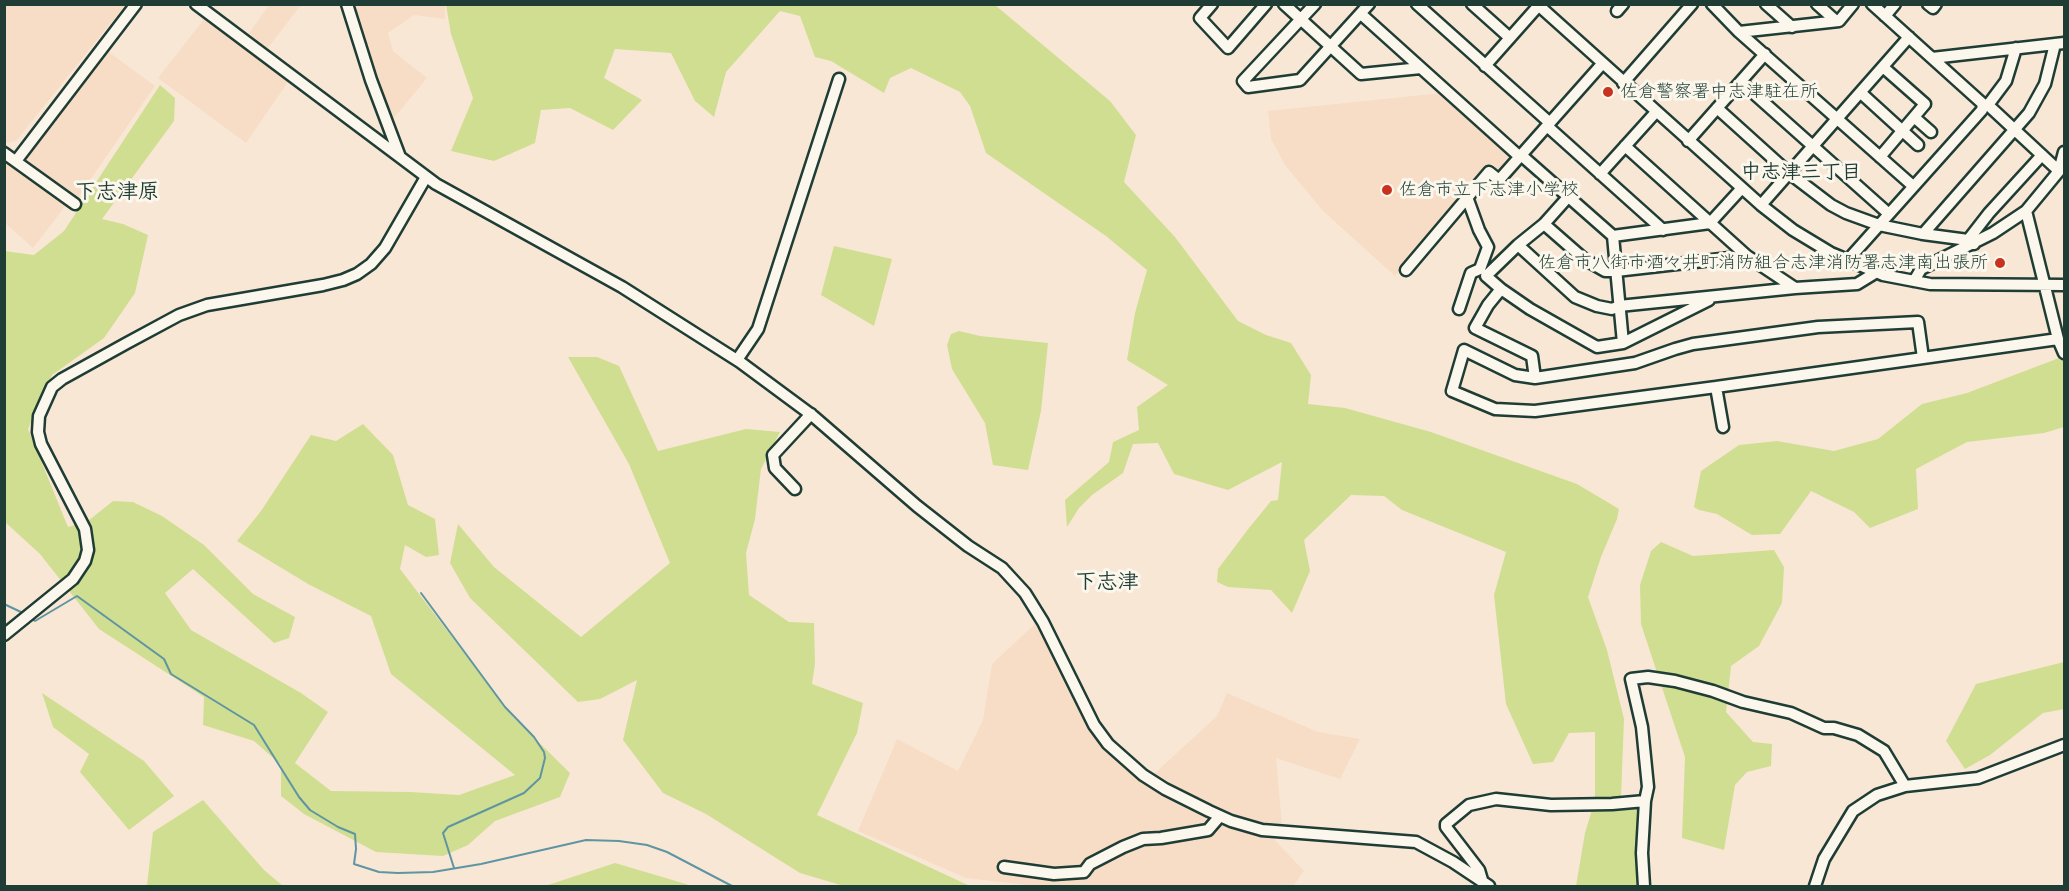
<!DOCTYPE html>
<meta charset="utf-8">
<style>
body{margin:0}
#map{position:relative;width:2069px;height:891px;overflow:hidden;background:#f9e7d6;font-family:Pangolin,sans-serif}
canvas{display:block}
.frame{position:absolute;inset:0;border:6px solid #1f3d34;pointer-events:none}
</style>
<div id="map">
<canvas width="2069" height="891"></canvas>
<div class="frame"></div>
</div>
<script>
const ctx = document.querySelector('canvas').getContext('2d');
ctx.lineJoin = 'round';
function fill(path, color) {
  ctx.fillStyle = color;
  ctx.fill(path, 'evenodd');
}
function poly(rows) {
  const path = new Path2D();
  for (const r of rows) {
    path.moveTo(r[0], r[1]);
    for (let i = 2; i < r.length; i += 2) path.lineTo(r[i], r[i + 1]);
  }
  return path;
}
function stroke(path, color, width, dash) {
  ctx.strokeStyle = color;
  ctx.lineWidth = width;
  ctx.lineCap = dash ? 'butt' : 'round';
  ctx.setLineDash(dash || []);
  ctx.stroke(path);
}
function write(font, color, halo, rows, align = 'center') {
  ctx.font = font + ' Pangolin,"Klee One",sans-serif';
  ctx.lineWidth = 6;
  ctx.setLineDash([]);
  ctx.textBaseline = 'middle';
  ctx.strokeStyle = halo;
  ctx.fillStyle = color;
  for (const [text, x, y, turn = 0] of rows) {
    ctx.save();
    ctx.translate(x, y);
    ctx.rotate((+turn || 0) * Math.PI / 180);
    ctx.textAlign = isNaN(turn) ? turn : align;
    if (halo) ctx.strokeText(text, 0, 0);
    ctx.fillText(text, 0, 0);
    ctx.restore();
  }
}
const built = poly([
 [5,4,125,5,16,141,5,143],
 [269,5,301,5,267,49,249,33],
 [351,5,445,5,445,19,414,15,388,33,393,51,427,78,389,124],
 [205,18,290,79,246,143,158,78],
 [106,50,155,86,77,199,22,160],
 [1442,93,1510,156,1498,169,1492,164,1395,276,1323,211,1285,165,1271,139,1268,111],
 [4,157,67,204,33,248,5,223],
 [1036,623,1099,743,1143,782,1207,817,1272,837,1304,871,1293,886,1035,886,966,878,858,831,897,739,958,771,983,720,992,664],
 [1227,693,1318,732,1360,739,1340,779,1276,758,1282,824,1253,821,1211,805,1154,774,1217,716]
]);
const green = poly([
 [446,5,995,5,1110,101,1136,135,1124,182,1175,237,1238,321,1266,335,1291,343,1311,375,1308,404,1345,408,1431,432,1577,484,1619,509,1617,519,1601,557,1588,597,1607,650,1624,719,1621,797,1650,819,1641,886,1576,886,1585,833,1595,800,1595,732,1569,733,1553,762,1533,764,1506,704,1494,595,1506,552,1402,510,1384,496,1351,495,1304,540,1310,571,1292,613,1271,590,1228,587,1217,582,1218,569,1249,528,1271,501,1278,500,1282,462,1228,490,1174,474,1158,443,1133,444,1123,473,1092,495,1079,508,1067,527,1065,500,1109,462,1113,442,1139,430,1137,407,1168,385,1127,360,1135,313,1147,270,1106,236,986,153,970,106,960,92,911,68,890,78,884,93,831,61,815,57,800,16,780,11,726,72,714,117,695,101,671,53,615,49,604,78,642,100,613,130,570,108,541,110,535,143,494,161,451,151,473,98,451,34],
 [160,85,175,98,174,121,102,219,123,224,148,235,135,293,104,338,52,375,28,429,68,527,88,521,113,501,133,502,162,516,204,545,253,594,295,617,289,638,274,643,193,569,165,593,191,630,301,693,328,712,295,763,331,791,410,792,459,795,515,775,391,674,371,616,308,584,237,541,261,511,311,435,336,441,363,424,393,455,408,505,435,519,439,555,426,557,405,545,400,569,514,718,570,773,560,797,495,821,468,845,443,856,376,852,304,814,281,796,281,765,254,741,203,725,204,697,99,629,40,554,5,522,4,251,34,255,64,231],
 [834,246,892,259,874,326,821,295],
 [959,331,980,336,1048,343,1041,411,1028,470,993,465,985,423,952,369,947,345,951,334],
 [568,357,597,357,619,366,658,451,746,429,780,432,761,469,755,519,746,553,749,595,789,622,814,623,815,664,812,684,863,703,857,733,817,815,970,886,844,886,800,873,706,814,663,793,623,740,637,680,600,699,578,702,470,598,450,563,458,524,494,567,581,637,670,563,629,464],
 [2059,358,2064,362,2064,427,2044,433,1967,442,1916,469,1918,509,1870,528,1854,512,1811,491,1780,534,1752,535,1717,514,1699,510,1694,507,1701,471,1739,445,1777,441,1834,451,1878,439,1922,404,1967,393],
 [1661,542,1693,556,1774,550,1784,567,1782,603,1759,646,1731,666,1726,712,1753,742,1772,744,1771,766,1747,772,1735,785,1724,850,1682,838,1685,757,1641,624,1640,585,1651,551],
 [2064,662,2064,709,2043,713,1990,755,1965,769,1946,741,1976,684],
 [42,693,144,761,174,796,129,830,80,772,89,754,53,727],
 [203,800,264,870,283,886,147,886,153,832],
 [615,863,686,884,690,886,545,886]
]);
const stream = poly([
 [421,593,505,707,534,737,544,752,545,758,540,778,524,793,448,827,443,833,454,868],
 [4,604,23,613],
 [30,618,35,621,77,596,164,659,171,674,254,725,299,797,310,810,338,827,355,834,356,849,354,864,379,872,398,873,433,872,481,864,586,840,619,841,647,845,667,852,732,886]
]);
const minor = poly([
 [196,4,436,184,622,287,740,362,813,416,917,506,968,546,1002,568,1025,593,1043,622,1094,725,1108,744,1143,775,1165,789,1209,811,1231,821,1262,830,1416,842,1453,862,1489,886],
 [347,4,371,80,400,157],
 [1212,4,1200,18,1228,48,1266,4],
 [1284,4,1361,74,1421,68,1520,157],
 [1315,4,1243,81,1248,87,1300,80,1369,4],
 [1417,4,1550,123],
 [1472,4,1510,38],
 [1537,4,1761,205,1793,230,1831,253,1883,275,1930,284,2064,285],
 [1712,4,1739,32,1913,186],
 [1766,4,1792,27],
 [1817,4,1836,21],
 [1928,4,1933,8,1936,4],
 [1617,11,1623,4],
 [1361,14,1421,68],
 [1885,16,1895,4],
 [1739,32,1839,21,1853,4],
 [1932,58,2064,43],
 [1485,66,1540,4],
 [1741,82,1889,214],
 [1623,83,1692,4],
 [1861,93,1918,145],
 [1983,104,1988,105,2059,171],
 [1988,105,2006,81,2016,48],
 [1717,108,1789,173,1831,205,1846,213,1879,225,1923,234,1968,240,1974,244],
 [1914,117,1931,132],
 [1547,126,1663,230],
 [1688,141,1765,54],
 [1625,146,1747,256,1795,288],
 [4,153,75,204],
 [1521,155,1613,236,1623,343],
 [1880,157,1925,104,1883,67],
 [16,161,136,4],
 [1600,174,1656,112],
 [1569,196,1544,224,1518,245,1486,276,1501,289,1530,309,1597,347,1623,343,1709,300],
 [1761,205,1909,37],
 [1544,224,1584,259,1605,271,1616,271,1747,256],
 [1923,234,2029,113,2045,84,2055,44],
 [1613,236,1710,223,1742,188],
 [1968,240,1989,213,2042,155],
 [1518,245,1575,297,1597,306,1612,309,1619,306,1795,288,1857,284,1875,273],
 [1847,261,1982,110,1983,104,1872,4],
 [1406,270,1489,172,1499,180,1602,64],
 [1914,281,1921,269,1993,233,2026,211,2059,171,2064,152],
 [1501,289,1488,305,1475,328,1532,356,1535,378],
 [1459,309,1471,273,1480,269,1488,247,1479,230,1467,197],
 [2058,339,2064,353],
 [1923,358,1918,322,1818,327,1693,344,1675,349,1635,363,1535,378,1515,375,1464,350,1452,391,1495,409,1535,411,1716,387,1923,358,2058,339,2026,211],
 [737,360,758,329,839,79],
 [1716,387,1723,427],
 [795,489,775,468,773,455,811,414],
 [4,635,73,579,85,561,88,550,85,529,41,444,38,432,39,416,52,387,62,379,127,343,179,315,207,305,323,285,343,280,357,274,371,264,385,248,426,177],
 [1004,867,1054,874,1084,872,1090,864,1123,847,1143,839,1161,838,1208,830,1220,816],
 [1482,880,1479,870,1446,827,1446,824,1469,805,1496,799,1551,805,1612,804,1645,801],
 [1644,886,1642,853,1645,801,1648,787,1642,727,1631,679,1648,677,1675,681,1713,691,1743,702,1791,713,1824,728,1834,728,1858,735,1884,751,1905,786],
 [1815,886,1824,859,1853,811,1877,795,1905,786,1978,778,2064,745]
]);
const markers = [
 [1608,92,6,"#c8321e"],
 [1387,190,6,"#c8321e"],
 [2000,263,6,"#c8321e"]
];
const poiNames = [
 ["佐倉警察署中志津駐在所",1620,92],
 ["佐倉市立下志津小学校",1399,190],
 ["佐倉市八街市酒々井町消防組合志津消防署志津南出張所",1988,263,"right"]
];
const neighbourhoodNames = [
 ["中志津三丁目",1801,173]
];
const quarterNames = [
 ["下志津原",117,193],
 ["下志津",1107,583]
];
fill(built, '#f7dcc6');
fill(green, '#d0de91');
stroke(stream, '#5f95a2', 2);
stroke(minor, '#1f3d34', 15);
stroke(minor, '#fbf7ec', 10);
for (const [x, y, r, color] of markers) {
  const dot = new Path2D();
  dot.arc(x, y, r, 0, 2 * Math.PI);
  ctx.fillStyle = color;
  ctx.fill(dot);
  stroke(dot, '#fbf7ec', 2);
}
write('18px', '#1f3d34', '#fbf7ec', poiNames, 'left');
write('bold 20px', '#1f3d34', '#fbf7ec', neighbourhoodNames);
write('bold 21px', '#1f3d34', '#fbf7ec', quarterNames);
</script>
